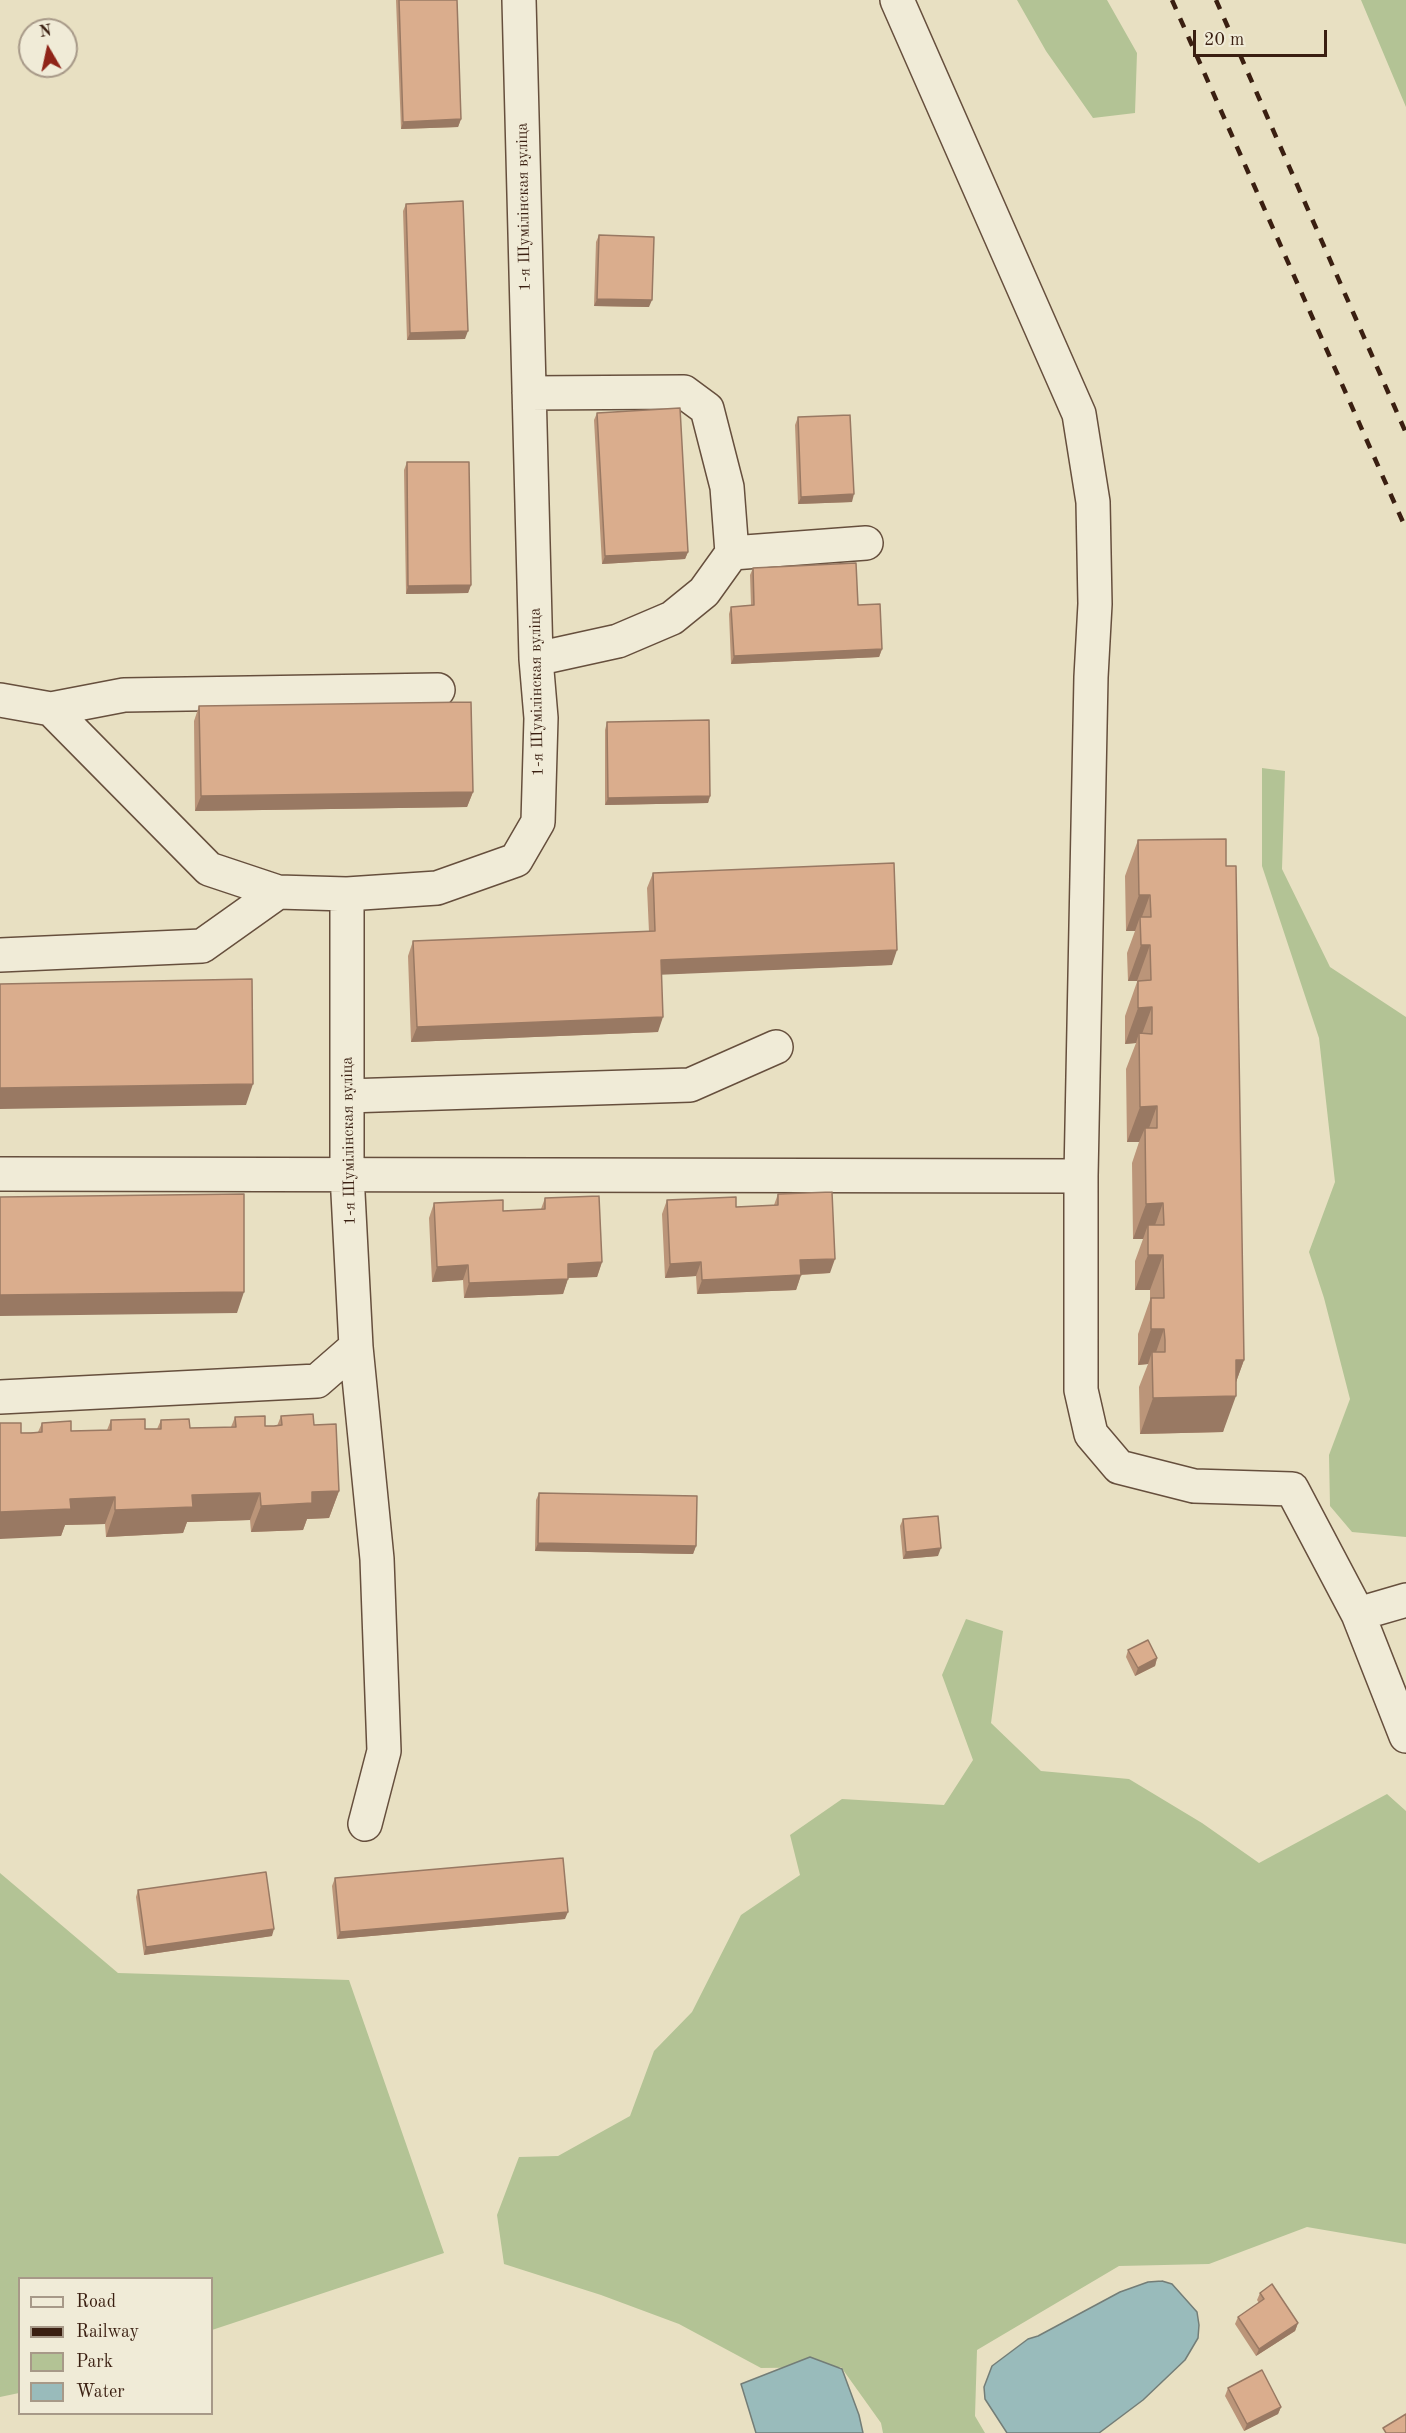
<!DOCTYPE html>
<meta charset="utf-8">
<style>
body{margin:0}
#map{position:relative;width:1406px;height:2433px;overflow:hidden;background:#e8e0c2;font-family:"Old Standard TT",serif}
canvas{display:block}
.legend{position:absolute;left:18px;top:2277px;width:195px;height:138px;box-sizing:border-box;background:#f0ebd7;border:2px solid #a79988;margin:0;padding:8px 10px;list-style:none;font-size:18px;color:#3a1f11}
.legend li{display:flex;align-items:center;gap:12px;height:30px}
.legend b{width:30px;border:2px solid #a79988}
.north{position:absolute;left:18px;top:18px;width:60px;height:60px;box-sizing:border-box;background:#f0ebd7;border:2px solid #a79988;border-radius:50%;rotate:351deg;font-size:16px;font-weight:700;line-height:24px;text-align:center;color:#3a1f11}
.north::after{content:'';display:block;margin:auto;width:21px;height:27px;background:#8f2418;clip-path:polygon(50% 0,100% 100%,50% 72%,0 100%)}
.scale{position:absolute;left:1193px;top:30px;width:134px;height:27px;box-sizing:border-box;border:3px solid #3a1f11;border-top:0;padding-left:8px;font-size:18px;line-height:21px;white-space:nowrap;color:#3a1f11;-webkit-text-stroke:4px #f0ebd7;paint-order:stroke}
</style>
<div id="map">
<canvas width="1406" height="2433"></canvas>
<ul class="legend">
<li><b style="height:8px;background:#f0ebd7"></b>Road</li>
<li><b style="height:8px;background:#3a1f11"></b>Railway</li>
<li><b style="height:16px;background:#b3c395"></b>Park</li>
<li><b style="height:16px;background:#9bb"></b>Water</li>
</ul>
<div class="north">N</div>
<div class="scale">20 m</div>
</div>
<script>
const ctx = document.querySelector('canvas').getContext('2d');
ctx.lineJoin = 'round';
function fill(path, color) {
  ctx.fillStyle = color;
  ctx.fill(path, 'evenodd');
}
function poly(rows) {
  const path = new Path2D();
  for (const r of rows) {
    path.moveTo(r[0], r[1]);
    for (let i = 2; i < r.length; i += 2) path.lineTo(r[i], r[i + 1]);
  }
  return path;
}
function stroke(path, color, width, dash) {
  ctx.strokeStyle = color;
  ctx.lineWidth = width;
  ctx.lineCap = dash ? 'butt' : 'round';
  ctx.setLineDash(dash || []);
  ctx.stroke(path);
}
function write(font, color, halo, rows, align = 'center') {
  ctx.font = font + ' "Old Standard TT",serif';
  ctx.lineWidth = 6;
  ctx.setLineDash([]);
  ctx.textBaseline = 'middle';
  ctx.strokeStyle = halo;
  ctx.fillStyle = color;
  for (const [text, x, y, turn = 0] of rows) {
    ctx.save();
    ctx.translate(x, y);
    ctx.rotate((+turn || 0) * Math.PI / 180);
    ctx.textAlign = isNaN(turn) ? turn : align;
    if (halo) ctx.strokeText(text, 0, 0);
    ctx.fillText(text, 0, 0);
    ctx.restore();
  }
}
const green = poly([
 [1017,0,1107,0,1137,53,1135,113,1093,118,1046,51],
 [1361,0,1406,0,1406,107],
 [1262,768,1285,771,1282,869,1330,967,1406,1017,1406,1537,1352,1532,1330,1506,1329,1455,1350,1399,1324,1298,1309,1252,1335,1182,1319,1038,1262,866],
 [966,1619,1003,1631,991,1723,1041,1771,1129,1779,1202,1823,1259,1863,1387,1794,1406,1811,1406,2244,1307,2227,1209,2264,1119,2266,977,2350,975,2416,985,2433,883,2433,881,2423,841,2367,761,2368,679,2324,601,2295,504,2264,497,2215,519,2157,558,2156,630,2116,654,2051,692,2012,741,1915,800,1875,790,1835,842,1799,944,1805,973,1760,942,1675],
 [0,1873,118,1973,349,1980,444,2253,212,2330,212,2278,20,2278,19,2393,0,2397]
]);
const water = poly([
 [1162,2281,1172,2284,1197,2312,1199,2325,1198,2338,1185,2360,1143,2400,1099,2433,1007,2433,985,2399,984,2387,992,2366,1028,2339,1038,2336,1120,2292,1148,2282,1162,2281],
 [810,2357,842,2369,859,2415,863,2433,756,2433,741,2384,810,2357]
]);
const minor = poly([
 [897,0,1079,414,1093,502,1095,604,1091,677,1081,1176,1081,1390,1091,1434,1119,1467,1194,1486,1292,1489,1358,1614,1406,1736],
 [529,393,684,392,707,409,727,487,732,553,704,592,672,618,618,641,536,659],
 [732,553,866,543],
 [0,700,51,709,209,869,278,892,347,894],
 [51,709,124,695,438,690],
 [0,955,202,946,278,892],
 [347,1096,690,1085,776,1047],
 [0,1174,1081,1176],
 [0,1397,317,1381,356,1347],
 [1358,1614,1406,1600],
 [365,1824,384,1751,377,1559,356,1347,347,1174,347,894,437,888,516,860,538,822,541,718,536,659,519,0]
]);
const rail = poly([
 [1172,0,1406,529],
 [1216,0,1406,433]
]);
const wall = poly([
 [396,0,457,0,461,119,458,127,401,129],
 [406,204,465,339,407,340,403,211],
 [599,235,649,307,594,306,596,242],
 [597,413,688,552,685,559,602,564,594,420],
 [798,417,852,502,798,504,795,425],
 [407,462,471,585,468,593,406,594,404,470],
 [753,568,858,605,882,649,879,657,731,664,729,614,731,607,751,605,750,575],
 [199,706,473,792,467,807,195,811,194,721],
 [607,722,710,796,708,803,605,805,605,730],
 [1138,840,1226,866,1244,1360,1236,1382,1223,1432,1140,1434,1139,1387,1148,1364,1138,1365,1138,1334,1150,1300,1150,1290,1135,1290,1135,1261,1143,1239,1133,1239,1132,1163,1139,1142,1127,1142,1126,1069,1136,1043,1125,1044,1125,1016,1137,982,1137,981,1128,981,1127,953,1135,931,1126,931,1125,876],
 [653,873,892,965,661,974,658,1032,411,1042,408,956,413,941,649,932,647,888],
 [778,1194,830,1273,801,1275,796,1290,697,1294,696,1276,665,1278,662,1214,667,1200,736,1207,774,1205],
 [545,1198,602,1262,597,1277,568,1278,563,1294,464,1298,463,1280,432,1282,429,1218,434,1203,503,1211,541,1209],
 [281,1416,314,1425,339,1491,329,1518,307,1519,303,1530,251,1532,250,1520,187,1522,183,1533,106,1537,105,1524,65,1525,61,1536,21,1433,38,1432,42,1423,71,1431,107,1430,111,1420,145,1429,157,1429,161,1420,190,1428,231,1427,235,1417,265,1426,277,1426],
 [539,1493,696,1546,693,1554,535,1551,536,1500],
 [903,1519,938,1556,903,1559,900,1526],
 [1128,1650,1157,1658,1155,1666,1135,1676,1126,1657],
 [335,1878,565,1919,337,1939,332,1886],
 [138,1890,272,1936,144,1955,136,1897],
 [1260,2293,1298,2323,1295,2331,1256,2356,1235,2324,1238,2317,1259,2303,1257,2300],
 [1228,2388,1281,2407,1278,2414,1244,2431,1225,2396]
]);
const shadedWall = poly([
 [461,119,458,127,401,129,403,122],
 [597,299,652,300,649,307,594,306],
 [468,331,465,339,407,340,410,333],
 [854,494,852,502,798,504,801,497],
 [688,552,685,559,602,564,605,556],
 [471,585,468,593,406,594,408,586],
 [882,649,879,657,731,664,734,656],
 [473,792,467,807,195,811,201,796],
 [710,796,708,803,605,805,608,798],
 [1139,895,1150,895,1140,922,1140,917,1135,931,1126,931],
 [1141,945,1150,945,1137,981,1128,981],
 [897,950,892,965,655,975,661,960],
 [1152,1007,1139,1042,1139,1033,1136,1043,1125,1044,1138,1008],
 [663,1017,658,1032,411,1042,417,1027],
 [253,1084,246,1105,0,1109,0,1088],
 [1157,1106,1145,1139,1145,1128,1139,1142,1127,1142,1140,1107],
 [1163,1203,1150,1239,1148,1225,1143,1239,1133,1239,1146,1204],
 [1148,1255,1163,1255,1150,1290,1135,1290],
 [835,1259,830,1273,795,1275,800,1260],
 [602,1262,597,1277,562,1278,568,1264],
 [701,1262,696,1276,665,1278,670,1264],
 [468,1265,463,1280,432,1282,437,1267],
 [801,1275,796,1290,697,1294,702,1280],
 [568,1279,563,1294,464,1298,469,1283],
 [244,1292,237,1313,0,1316,0,1295],
 [1151,1329,1164,1329,1153,1361,1152,1352,1148,1364,1138,1365],
 [1236,1360,1244,1360,1231,1396],
 [1236,1396,1223,1432,1140,1434,1153,1398],
 [339,1491,329,1518,307,1519,303,1530,251,1532,261,1506,312,1492],
 [260,1493,250,1520,187,1522,183,1533,106,1537,115,1510,192,1495],
 [115,1497,105,1524,65,1525,61,1536,0,1539,0,1512,70,1499],
 [538,1543,696,1546,693,1554,535,1551],
 [941,1548,938,1556,903,1559,906,1552],
 [1157,1658,1155,1666,1135,1676,1138,1668],
 [568,1912,565,1919,337,1939,340,1932],
 [274,1929,272,1936,144,1955,146,1947],
 [1298,2323,1295,2331,1256,2356,1259,2349],
 [1281,2407,1278,2414,1244,2431,1247,2424]
]);
const building = poly([
 [399,0,457,0,461,119,403,122,399,0],
 [463,201,468,331,410,333,406,204,463,201],
 [599,235,654,237,652,300,597,299,599,235],
 [680,408,688,552,605,556,597,413,680,408],
 [850,415,854,494,801,497,798,417,850,415],
 [407,462,469,462,471,585,408,586,407,462],
 [856,563,858,605,880,604,882,649,734,656,731,607,754,605,753,568,856,563],
 [471,702,473,792,201,796,199,706,471,702],
 [709,720,710,796,608,798,607,722,709,720],
 [1226,839,1226,866,1236,866,1244,1360,1236,1360,1236,1396,1153,1398,1152,1352,1165,1352,1165,1340,1164,1329,1151,1329,1151,1298,1164,1298,1163,1255,1148,1255,1148,1225,1164,1225,1163,1203,1146,1204,1145,1128,1157,1128,1157,1106,1140,1107,1139,1033,1152,1034,1152,1007,1138,1008,1138,981,1151,980,1150,945,1141,945,1140,917,1151,917,1150,895,1139,895,1138,840,1226,839],
 [894,863,897,950,661,960,663,1017,417,1027,413,941,655,931,653,873,894,863],
 [252,979,253,1084,0,1088,0,984,252,979],
 [832,1192,835,1259,800,1260,801,1275,702,1280,701,1262,670,1264,667,1200,736,1197,736,1207,778,1205,778,1194,832,1192],
 [244,1194,244,1292,0,1295,0,1197,244,1194],
 [599,1196,602,1262,568,1264,568,1279,469,1283,468,1265,437,1267,434,1203,503,1200,503,1211,545,1209,545,1198,599,1196],
 [313,1414,314,1425,336,1424,339,1491,312,1492,312,1503,261,1506,260,1493,192,1495,193,1507,115,1510,115,1497,70,1499,71,1509,0,1512,0,1423,21,1423,21,1433,31,1433,42,1432,42,1423,71,1421,71,1431,111,1430,111,1420,145,1419,145,1429,161,1429,161,1420,189,1419,190,1428,236,1427,235,1417,265,1416,265,1426,274,1426,282,1425,281,1416,313,1414],
 [539,1493,697,1496,696,1546,538,1543,539,1493],
 [938,1516,941,1548,906,1552,903,1519,938,1516],
 [1148,1640,1157,1658,1138,1668,1128,1650,1148,1640],
 [563,1858,568,1912,340,1932,335,1878,563,1858],
 [266,1872,274,1929,146,1947,138,1890,266,1872],
 [1272,2284,1298,2323,1259,2349,1238,2317,1264,2299,1260,2293,1272,2284],
 [1262,2370,1281,2407,1247,2424,1228,2388,1262,2370],
 [1406,2414,1406,2433,1386,2433,1383,2428,1406,2414]
]);
const streetNames = [
 ["1-я Шумілінская вуліца",524,207,-91],
 ["1-я Шумілінская вуліца",537,692,-91],
 ["1-я Шумілінская вуліца",349,1141,-91]
];
fill(green, '#b3c395');
fill(water, '#9bb');
stroke(water, '#737d77', 1.5);
stroke(minor, '#664f3d', 36);
stroke(minor, '#f0ebd7', 33);
stroke(rail, '#3a1f11', 4.5, [10, 10]);
fill(wall, '#bb9579');
fill(shadedWall, '#997963');
fill(building, '#daad8d');
stroke(building, '#997963', 1.5);
write('16px', '#3a1f11', '#f0ebd7', streetNames);
</script>
